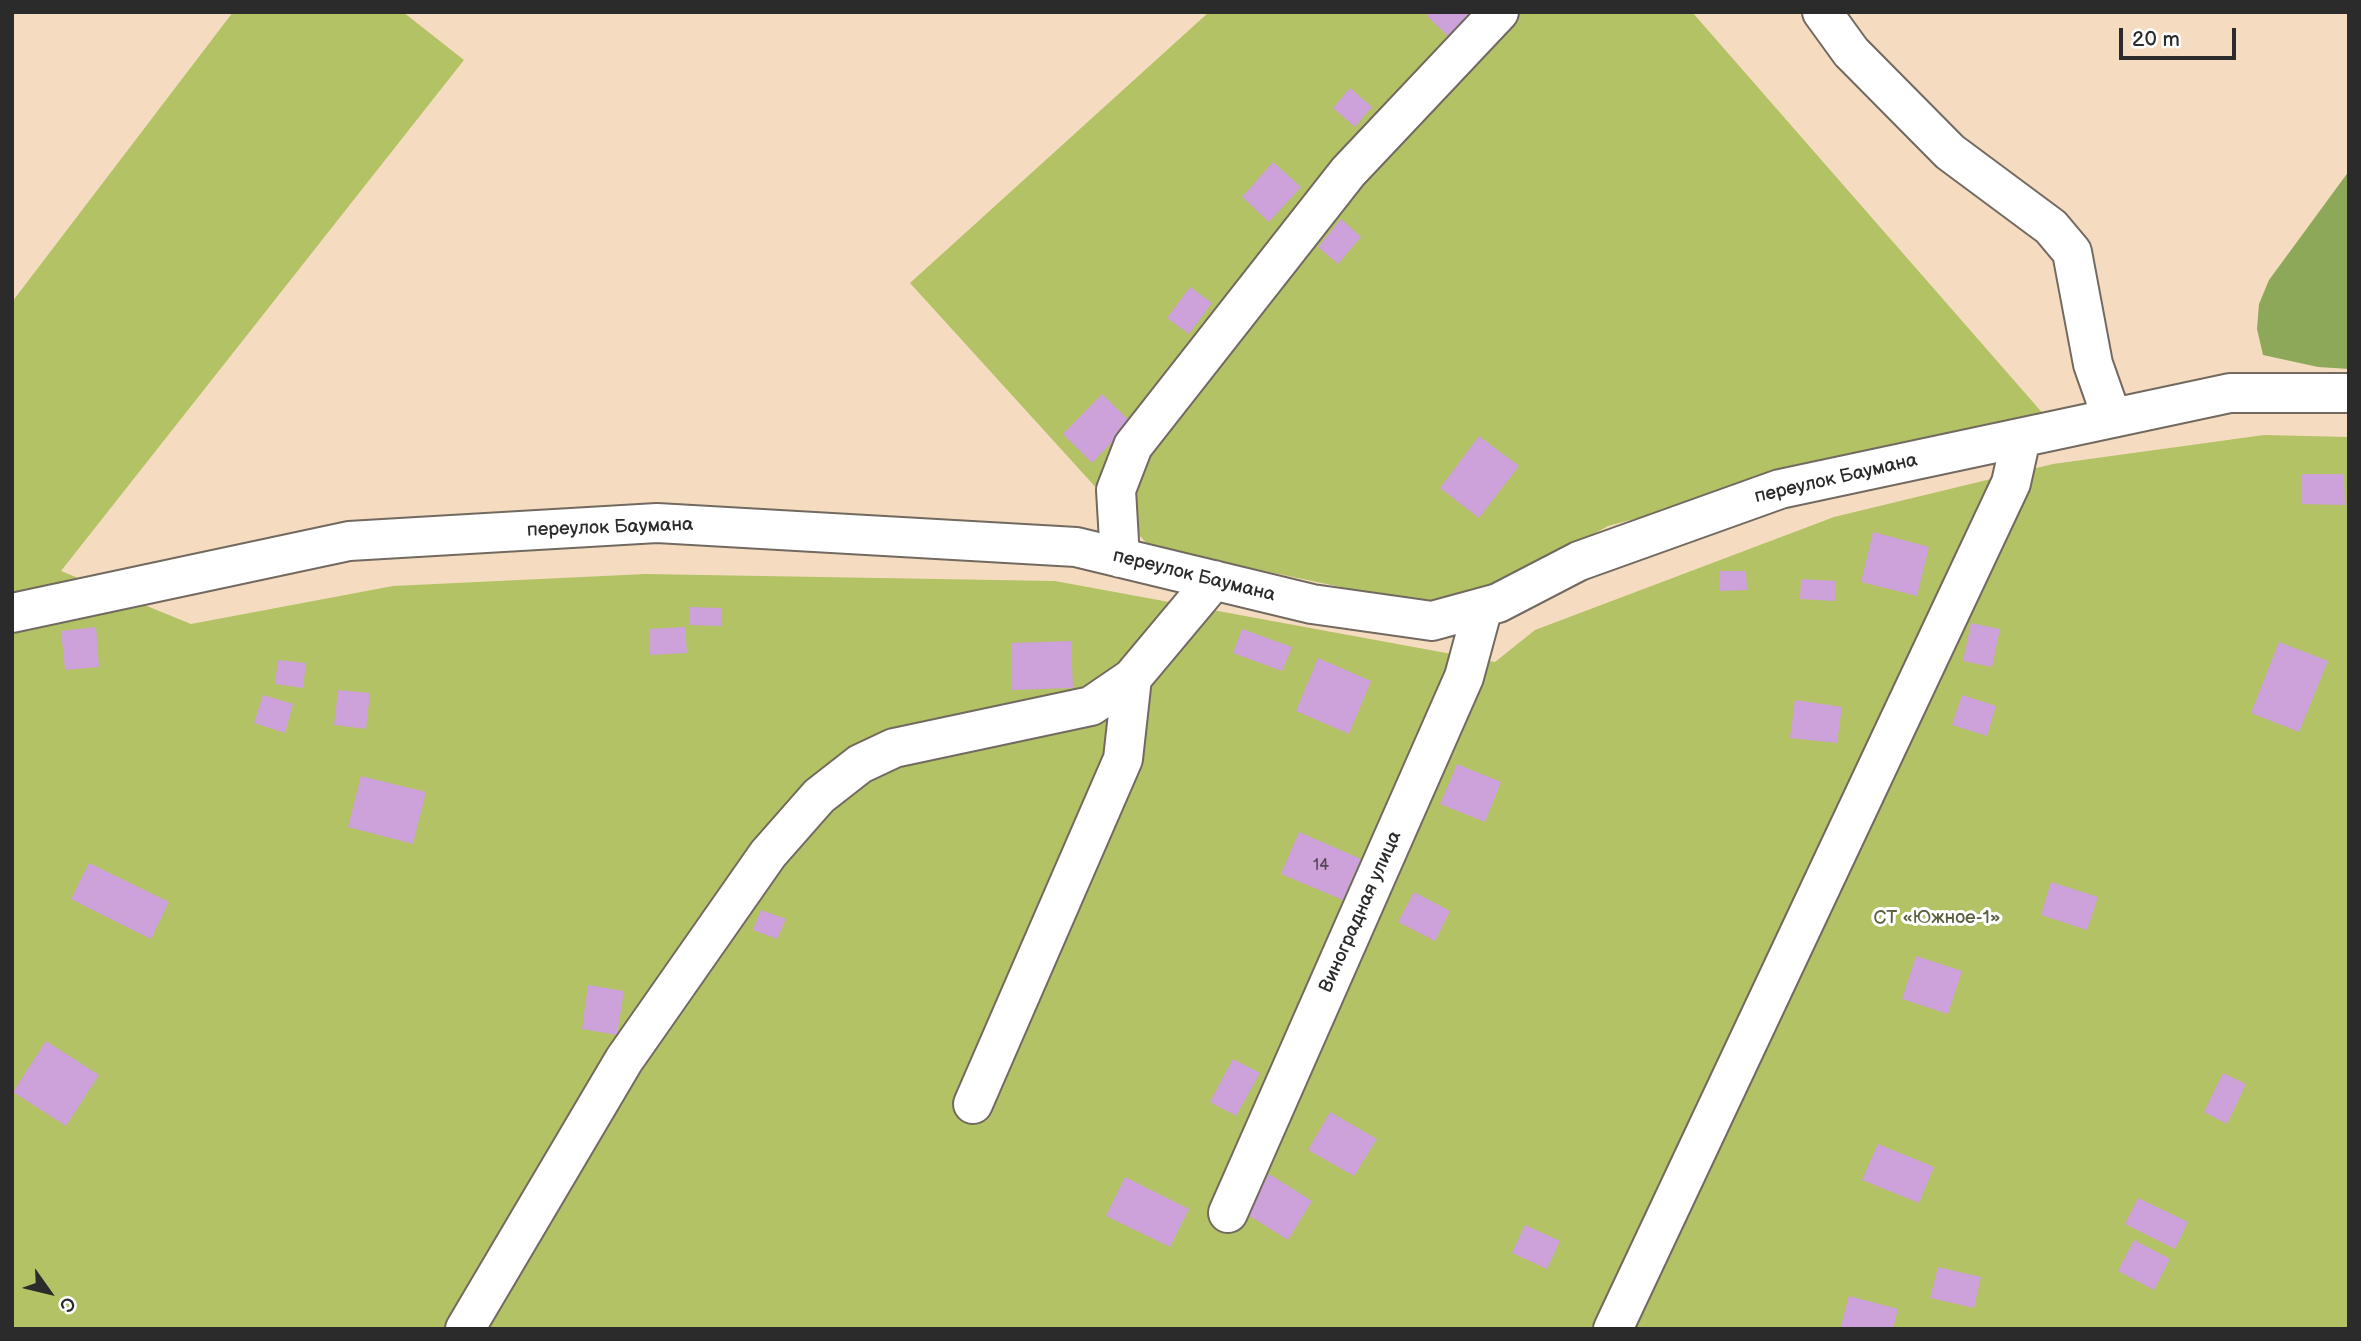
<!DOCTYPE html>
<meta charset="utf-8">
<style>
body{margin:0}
#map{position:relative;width:2361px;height:1341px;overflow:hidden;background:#f5dcc1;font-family:"Balsamiq Sans",sans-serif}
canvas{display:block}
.frame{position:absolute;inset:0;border:14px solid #2b2b2b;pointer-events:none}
.north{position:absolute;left:14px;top:1257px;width:70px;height:70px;-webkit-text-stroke:5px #fff;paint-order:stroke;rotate:124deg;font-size:19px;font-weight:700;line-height:28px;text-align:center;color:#2b2b2b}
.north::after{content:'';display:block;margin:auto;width:24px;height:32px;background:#2b2b2b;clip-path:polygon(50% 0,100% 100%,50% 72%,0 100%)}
.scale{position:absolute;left:2119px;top:28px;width:117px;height:32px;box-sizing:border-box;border:4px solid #2b2b2b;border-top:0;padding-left:9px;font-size:21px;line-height:24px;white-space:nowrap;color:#2b2b2b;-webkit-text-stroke:5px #fff;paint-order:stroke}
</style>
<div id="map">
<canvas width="2361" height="1341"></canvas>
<div class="frame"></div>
<div class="north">С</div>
<div class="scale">20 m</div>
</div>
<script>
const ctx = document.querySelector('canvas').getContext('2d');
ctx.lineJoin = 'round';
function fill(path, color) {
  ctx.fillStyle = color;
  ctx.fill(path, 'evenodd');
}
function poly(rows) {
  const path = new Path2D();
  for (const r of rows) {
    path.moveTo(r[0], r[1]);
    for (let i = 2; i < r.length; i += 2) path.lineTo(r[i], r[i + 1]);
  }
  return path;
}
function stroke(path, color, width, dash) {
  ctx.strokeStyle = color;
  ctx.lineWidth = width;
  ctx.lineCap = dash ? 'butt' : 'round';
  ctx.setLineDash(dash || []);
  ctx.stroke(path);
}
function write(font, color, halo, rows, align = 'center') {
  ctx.font = font + ' "Balsamiq Sans",sans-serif';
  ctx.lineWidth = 6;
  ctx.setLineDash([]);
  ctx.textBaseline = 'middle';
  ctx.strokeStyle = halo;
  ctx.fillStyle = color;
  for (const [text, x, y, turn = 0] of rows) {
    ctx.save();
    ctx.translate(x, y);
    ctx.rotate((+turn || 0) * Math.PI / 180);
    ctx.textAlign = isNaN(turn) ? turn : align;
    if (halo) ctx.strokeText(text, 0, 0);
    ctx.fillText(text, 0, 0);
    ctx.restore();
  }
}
const green = poly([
 [233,12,403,12,464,60,61,571,191,624,393,586,645,574,1055,581,1495,662,1535,630,1834,517,2053,464,2264,435,2349,437,2349,1329,12,1329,12,302],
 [1209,12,1692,12,2046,417,1832,466,1608,526,1493,590,1417,603,1150,547,910,283]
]);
const forest = poly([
 [2349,171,2349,369,2318,367,2263,355,2257,329,2259,304,2269,280]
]);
const building = poly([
 [1431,12,1480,12,1452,40,1427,16],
 [1350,88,1372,107,1355,127,1333,108],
 [1273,162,1301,187,1269,222,1242,197],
 [1341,219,1361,237,1338,264,1318,247],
 [1190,287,1212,303,1189,334,1167,318],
 [1102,394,1131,422,1092,463,1063,434],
 [1479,436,1519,466,1479,518,1440,488],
 [2301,474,2344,474,2345,505,2301,504],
 [1873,532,1929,547,1917,596,1861,582],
 [1719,571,1746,571,1747,590,1719,591],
 [1801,579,1836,581,1835,601,1800,599],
 [690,607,722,608,721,626,690,625],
 [1971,623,2000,629,1992,667,1963,661],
 [96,627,99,667,65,670,61,631],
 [685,627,687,653,650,655,649,629],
 [1242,629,1292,647,1282,671,1233,653],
 [1071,641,1073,688,1012,690,1011,643],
 [2279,642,2328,661,2299,732,2251,713],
 [1318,658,1371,681,1349,734,1296,711],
 [278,660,306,663,303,688,275,684],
 [338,690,370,693,366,729,334,725],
 [263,695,293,704,285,733,254,723],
 [1962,695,1996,706,1987,736,1952,725],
 [1795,700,1842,707,1837,743,1790,738],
 [1457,764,1501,782,1485,822,1440,804],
 [361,776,426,792,413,844,348,827],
 [1299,832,1361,859,1343,900,1281,874],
 [89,863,169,902,151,939,71,899],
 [2051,882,2098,897,2087,930,2041,915],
 [1414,892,1450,911,1435,941,1398,922],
 [761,910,786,919,777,939,753,930],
 [1916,956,1962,971,1948,1014,1902,999],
 [588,985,624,991,617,1035,582,1029],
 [46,1041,99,1075,66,1126,13,1092],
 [1233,1059,1260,1073,1236,1116,1210,1102],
 [2223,1073,2246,1084,2227,1124,2204,1112],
 [1330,1112,1377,1139,1354,1176,1308,1150],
 [1878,1144,1934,1167,1919,1203,1862,1180],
 [1269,1174,1312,1201,1288,1240,1245,1213],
 [1125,1177,1189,1209,1170,1247,1106,1216],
 [2138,1198,2188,1222,2175,1249,2125,1224],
 [1525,1225,1560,1241,1547,1269,1512,1253],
 [2134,1240,2170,1259,2154,1290,2118,1271],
 [1938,1267,1981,1277,1974,1308,1930,1298],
 [1849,1296,1898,1309,1893,1329,1840,1329]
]);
const street = poly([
 [1822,12,1851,52,1950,152,2051,227,2072,252,2093,364,2112,418],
 [1120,558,1116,490,1133,446,1348,172,1499,12],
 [12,613,349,541,657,523,1076,547,1312,604,1432,621,1498,603,1579,561,1780,489,2230,393,2349,393],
 [973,1104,1123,759,1132,678],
 [1228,1213,1464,677,1483,607],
 [465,1329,624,1060,768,854,819,796,860,764,894,748,1091,706,1132,678,1214,580],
 [1613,1329,2011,483,2021,438]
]);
const numberNames = [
 ["14",1321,866]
];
const streetNames = [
 ["переулок Баумана",1836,479,-13],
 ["переулок Баумана",610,528,-2],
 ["переулок Баумана",1194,576,14],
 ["Виноградная улица",1361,912,-66]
];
const parkNames = [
 ["СТ «Южное-1»",1937,918]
];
fill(green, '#b3c264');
fill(forest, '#8ea85a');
fill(building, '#cda1d9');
stroke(street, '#726960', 42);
stroke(street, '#fff', 38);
write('16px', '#544856', null, numberNames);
write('19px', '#2b2b2b', '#fff', streetNames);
write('19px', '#5b603f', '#fff', parkNames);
</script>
